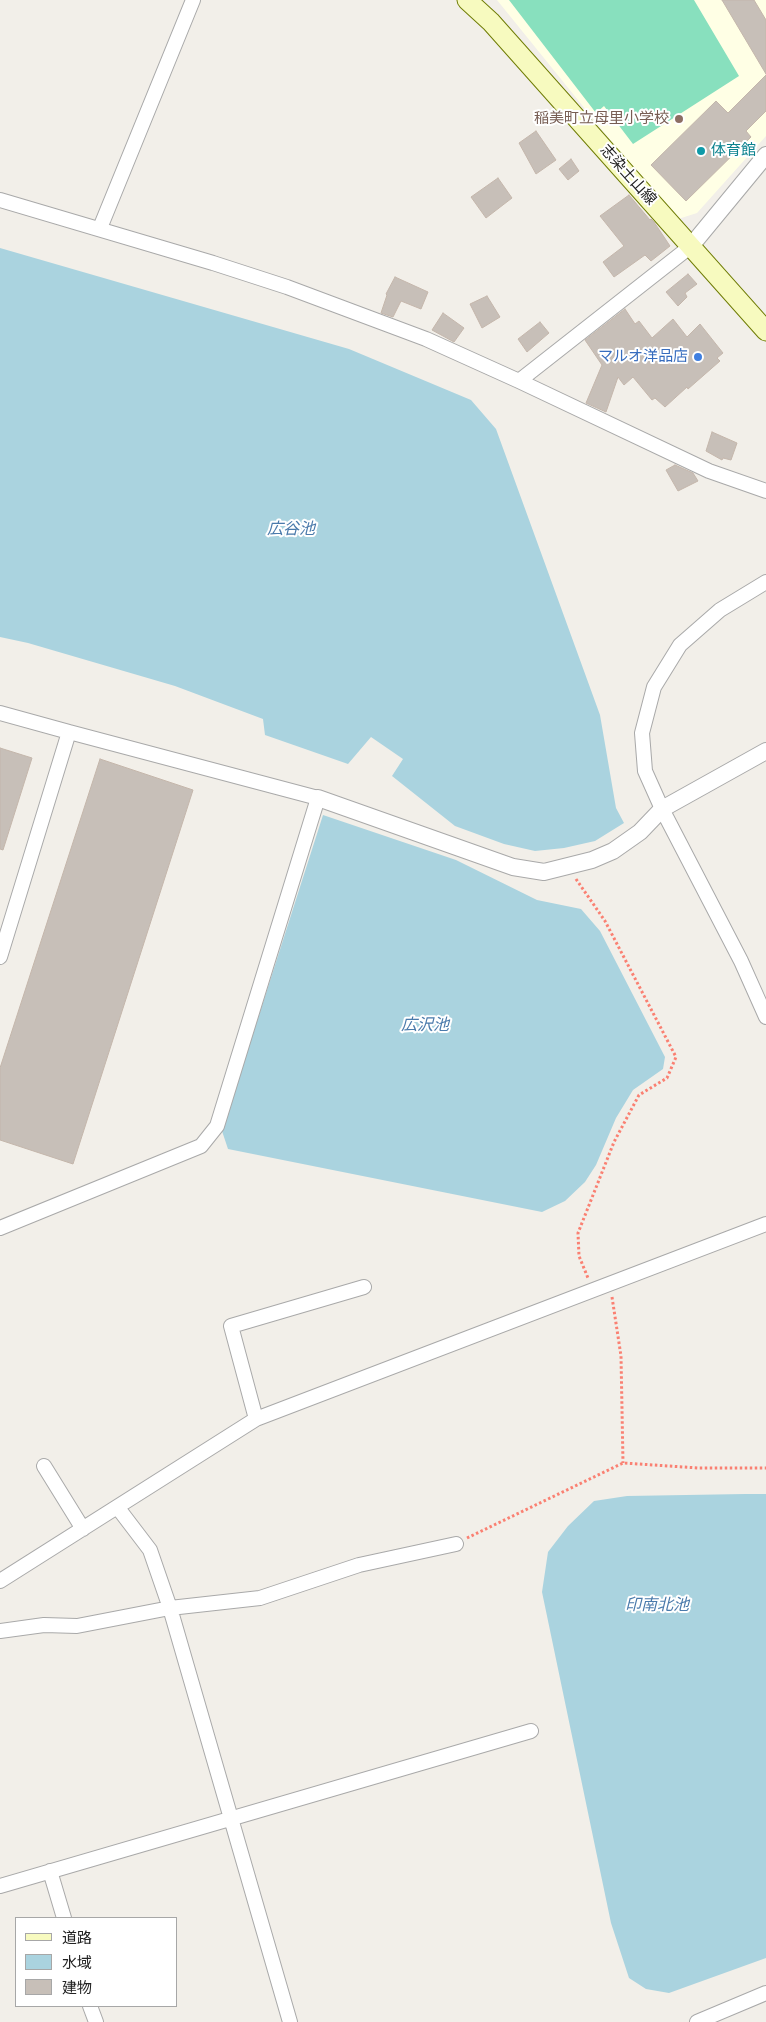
<!DOCTYPE html>
<meta charset="utf-8">
<style>
body{margin:0}
#map{position:relative;width:766px;height:2022px;overflow:hidden;background:#f2efe9;font-family:Karla,"Noto Sans JP",sans-serif}
canvas{display:block}
.legend{position:absolute;left:15px;top:1917px;width:162px;height:90px;box-sizing:border-box;background:#fff;border:1px solid #a7a7a7;margin:0;padding:6px 9px;list-style:none;font-size:15px;color:#222}
.legend li{display:flex;align-items:center;gap:10px;height:25px}
.legend b{width:25px;border:1px solid #a7a7a7}
</style>
<div id="map">
<canvas width="766" height="2022"></canvas>
<ul class="legend">
<li><b style="height:6px;background:#f7fabf"></b>道路</li>
<li><b style="height:14px;background:#aad3df"></b>水域</li>
<li><b style="height:14px;background:#c7bfb8"></b>建物</li>
</ul>
</div>
<script>
const ctx = document.querySelector('canvas').getContext('2d');
ctx.lineJoin = 'round';
function fill(path, color) {
  ctx.fillStyle = color;
  ctx.fill(path, 'evenodd');
}
function poly(rows) {
  const path = new Path2D();
  for (const r of rows) {
    path.moveTo(r[0], r[1]);
    for (let i = 2; i < r.length; i += 2) path.lineTo(r[i], r[i + 1]);
  }
  return path;
}
function stroke(path, color, width, dash) {
  ctx.strokeStyle = color;
  ctx.lineWidth = width;
  ctx.lineCap = dash ? 'butt' : 'round';
  ctx.setLineDash(dash || []);
  ctx.stroke(path);
}
function write(font, color, halo, rows, align = 'center') {
  ctx.font = font + ' Karla,"Noto Sans JP",sans-serif';
  ctx.lineWidth = 4;
  ctx.setLineDash([]);
  ctx.textBaseline = 'middle';
  ctx.strokeStyle = halo;
  ctx.fillStyle = color;
  for (const [text, x, y, turn = 0] of rows) {
    ctx.save();
    ctx.translate(x, y);
    ctx.rotate((+turn || 0) * Math.PI / 180);
    ctx.textAlign = isNaN(turn) ? turn : align;
    if (halo) ctx.strokeText(text, 0, 0);
    ctx.fillText(text, 0, 0);
    ctx.restore();
  }
}
const education = poly([
 [497,0,766,0,766,136,697,213,675,220]
]);
const pitch = poly([
 [509,0,694,0,739,76,633,144,604,106,596,113]
]);
const water = poly([
 [0,248,349,349,471,400,496,429,600,715,616,808,624,823,595,841,564,848,535,851,504,844,455,826,392,776,403,759,371,737,348,764,265,735,263,719,175,686,28,643,0,637],
 [323,815,456,860,537,900,581,909,600,931,665,1057,663,1069,633,1090,616,1118,596,1165,585,1182,565,1201,542,1212,228,1149,222,1131],
 [745,1494,766,1494,766,1958,669,1993,646,1989,629,1978,611,1923,542,1592,548,1552,568,1526,594,1501,627,1496]
]);
const building = poly([
 [722,0,754,0,766,20,766,74,722,0],
 [766,75,766,111,746,131,751,137,686,201,651,165,716,101,728,113,766,75],
 [536,131,556,160,536,174,519,143,536,131],
 [571,159,579,171,568,180,559,169,571,159],
 [498,178,512,198,486,218,471,197,498,178],
 [629,195,650,220,651,219,654,222,670,246,651,261,645,255,614,277,603,262,624,246,600,216,629,195],
 [688,274,697,284,685,293,687,297,678,306,666,292,688,274],
 [395,277,428,292,421,309,401,301,393,317,381,313,387,295,386,294,395,277],
 [487,296,500,317,482,328,470,304,487,296],
 [625,309,635,324,639,321,652,338,673,319,687,337,700,324,723,353,717,358,720,361,688,389,687,387,665,407,655,398,652,400,633,377,624,385,618,377,606,412,586,403,602,365,585,340,625,309],
 [443,313,464,328,454,342,432,330,443,313],
 [540,322,549,333,527,352,518,339,540,322],
 [712,432,737,443,731,460,723,458,722,460,706,451,712,432],
 [675,465,693,473,698,481,678,491,666,470,675,465],
 [0,748,32,758,3,850,0,849,0,748],
 [100,759,193,790,73,1164,0,1140,0,1068,100,759]
]);
const path = poly([
 [576,879,605,921,676,1057,667,1078,639,1095,614,1142,578,1233,579,1256,588,1278],
 [612,1297,621,1356,623,1463],
 [467,1538,623,1463,699,1468,766,1468]
]);
const minor = poly([
 [0,200,213,263,287,287,426,339,519,381,709,471,766,491],
 [100,228,193,0],
 [519,381,691,246],
 [766,582,720,610,680,645,654,687,642,733,645,771,662,809,741,961,766,1017],
 [0,713,69,732,0,957],
 [0,1228,201,1146,217,1126,318,798,69,732],
 [256,1419,231,1326,364,1287],
 [44,1466,83,1529],
 [118,1508,150,1550,170,1608,290,2022],
 [0,1581,256,1419,766,1224],
 [0,1631,44,1625,77,1626,170,1608,260,1598,359,1565,456,1544],
 [50,1871,64,1918],
 [0,1886,531,1731],
 [90,2006,96,2022],
 [697,2022,766,1993]
]);
const tertiary = poly([
 [691,246,766,155],
 [318,798,513,867,544,872,592,860,613,851,640,832,662,809,766,751]
]);
const secondary = poly([
 [467,0,491,22,766,331]
]);
const markers = [
 [679,119,5,"#8d6e63"],
 [701,151,5,"#0f9aa8"],
 [698,357,5,"#3f7fe0"]
];
const educationNames = [
 ["稲美町立母里小学校",669,119]
];
const cultureNames = [
 ["体育館",711,151]
];
const streetNames = [
 ["志染土山線",628,175,48]
];
const shopNames = [
 ["マルオ洋品店",688,357]
];
const waterNames = [
 ["広谷池",291,529],
 ["広沢池",425,1025],
 ["印南北池",657,1605]
];
fill(education, '#ffffe5');
fill(pitch, '#88e0be');
fill(water, '#aad3df');
fill(building, '#c7bfb8');
stroke(building, '#c4b6ab', 1);
stroke(minor, '#a9a9a9', 16);
stroke(tertiary, '#a9a9a9', 18);
stroke(secondary, '#707d05', 21);
stroke(path, '#fa8072', 3, [2.5, 2.5]);
stroke(minor, '#fff', 14);
stroke(tertiary, '#fff', 16);
stroke(secondary, '#f7fabf', 19);
for (const [x, y, r, color] of markers) {
  const dot = new Path2D();
  dot.arc(x, y, r, 0, 2 * Math.PI);
  ctx.fillStyle = color;
  ctx.fill(dot);
  stroke(dot, '#fff', 2);
}
write('15px', '#785e54', '#fff', educationNames, 'right');
write('15px', '#0d838f', '#fff', cultureNames, 'left');
write('15px', '#222', '#fff', streetNames);
write('15px', '#366cbe', '#fff', shopNames, 'right');
write('italic 16px', '#4a7aab', '#fff', waterNames);
</script>
